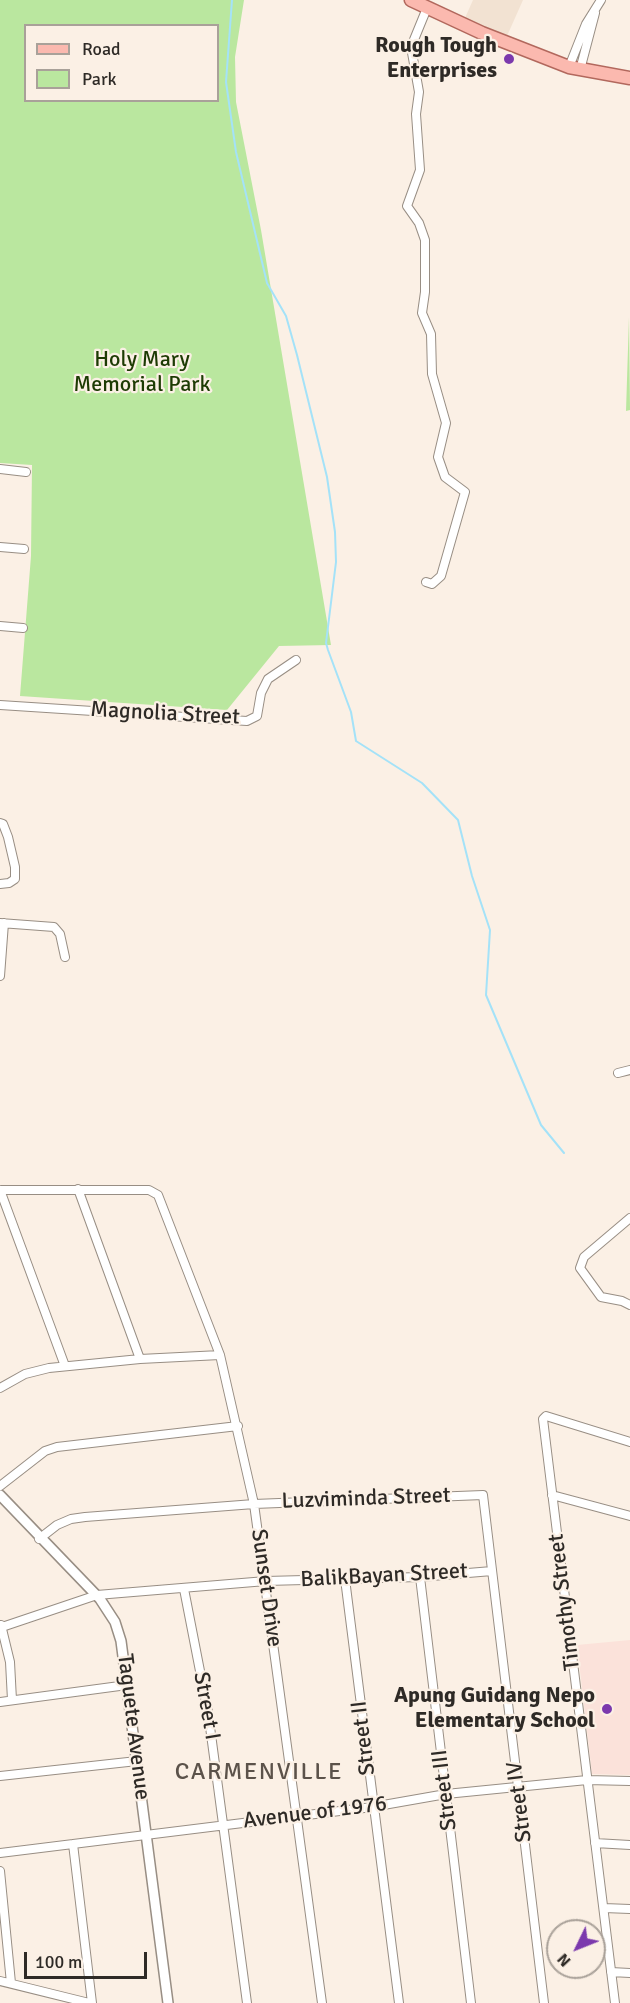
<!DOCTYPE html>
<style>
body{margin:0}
#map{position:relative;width:630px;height:2003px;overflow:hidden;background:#fbf0e5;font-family:Signika,sans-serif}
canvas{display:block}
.legend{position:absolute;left:24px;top:24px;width:195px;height:78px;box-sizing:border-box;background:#fbf0e5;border:2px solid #a9a199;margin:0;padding:8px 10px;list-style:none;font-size:18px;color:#2e2a26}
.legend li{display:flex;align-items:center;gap:12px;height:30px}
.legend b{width:30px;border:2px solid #a9a199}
.north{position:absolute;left:546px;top:1919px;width:60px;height:60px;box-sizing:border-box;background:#fbf0e5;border:2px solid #a9a199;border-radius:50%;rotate:227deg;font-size:16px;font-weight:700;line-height:24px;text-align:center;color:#2e2a26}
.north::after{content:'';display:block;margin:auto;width:21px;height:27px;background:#7b39ad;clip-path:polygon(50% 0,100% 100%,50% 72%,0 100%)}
.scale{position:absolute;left:24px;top:1952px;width:123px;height:27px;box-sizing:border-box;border:3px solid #2e2a26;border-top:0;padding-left:8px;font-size:18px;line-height:21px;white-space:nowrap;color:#2e2a26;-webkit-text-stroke:4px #fbf0e5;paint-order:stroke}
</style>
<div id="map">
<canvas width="630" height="2003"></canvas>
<ul class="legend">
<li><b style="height:8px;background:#fbb9af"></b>Road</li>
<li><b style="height:16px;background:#bae79f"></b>Park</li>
</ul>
<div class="north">N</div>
<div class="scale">100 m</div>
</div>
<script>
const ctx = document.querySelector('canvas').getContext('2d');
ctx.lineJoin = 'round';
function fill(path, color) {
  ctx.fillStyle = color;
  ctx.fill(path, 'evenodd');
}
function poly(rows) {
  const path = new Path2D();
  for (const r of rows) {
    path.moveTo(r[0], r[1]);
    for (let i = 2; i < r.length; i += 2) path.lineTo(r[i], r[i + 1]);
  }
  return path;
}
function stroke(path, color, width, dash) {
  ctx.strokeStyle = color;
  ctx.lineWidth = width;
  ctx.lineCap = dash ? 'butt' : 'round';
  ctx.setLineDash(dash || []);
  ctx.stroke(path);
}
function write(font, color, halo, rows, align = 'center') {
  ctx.font = font + ' Signika,sans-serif';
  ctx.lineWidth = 4.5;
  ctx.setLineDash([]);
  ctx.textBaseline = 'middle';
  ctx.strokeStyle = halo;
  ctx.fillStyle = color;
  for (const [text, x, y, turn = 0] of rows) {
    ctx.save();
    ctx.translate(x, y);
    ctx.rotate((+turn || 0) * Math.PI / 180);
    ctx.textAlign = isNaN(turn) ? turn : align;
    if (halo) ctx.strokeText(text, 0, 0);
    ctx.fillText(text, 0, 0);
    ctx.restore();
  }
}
const built = poly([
 [473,0,523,0,507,36,465,18]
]);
const education = poly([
 [630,1640,630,1775,592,1774,577,1645]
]);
const green = poly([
 [0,0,244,0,235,57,236,102,261,230,331,645,279,646,227,710,20,696,31,556,32,465,0,463],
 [26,26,218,26,218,100,26,100],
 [629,317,630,410,626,411]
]);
const stream = poly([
 [232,0,226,82,236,152,267,283,286,316,297,355,327,477,335,532,336,562,326,643,328,650,351,712,356,741,422,783,458,820,472,876,490,930,486,995,541,1125,564,1153]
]);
const minor = poly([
 [569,67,586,24,601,0],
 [580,70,595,13],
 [0,469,26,472],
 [0,547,24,549],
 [426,582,432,584,441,576,465,492,445,477,438,457,446,423,432,374,431,334,422,313,425,292,425,240,419,223,407,206,420,170,416,114,419,92,411,47,427,8],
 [0,626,23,628],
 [0,705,247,721,257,716,261,693,268,679,296,660],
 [0,823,3,824,8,837,15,867,15,879,9,883,0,884],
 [0,923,54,927,60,934,65,957],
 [0,976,4,923],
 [618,1073,630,1070],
 [78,1189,140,1359],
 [0,1190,149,1190,158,1195,220,1355,254,1504,322,2003],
 [0,1190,65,1366],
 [630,1218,584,1257,580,1268,601,1297,622,1301,630,1305],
 [0,1388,25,1374,49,1368,140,1359,220,1355],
 [0,1486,45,1451,57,1447,238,1426],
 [552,1495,630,1516],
 [39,1539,57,1525,71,1519,85,1517,254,1504,483,1495,544,2003],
 [420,1577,471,2003],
 [345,1579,399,2003],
 [184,1589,208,1712,247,2003],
 [1,1625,10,1662,12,1700],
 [2,1627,97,1595,266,1581,420,1577,492,1571],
 [0,1702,127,1685],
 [0,1776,137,1761],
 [595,1843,630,1845],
 [73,1844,92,2003],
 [0,1853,372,1807,446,1794,587,1780,630,1781],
 [0,1871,11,1983],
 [604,1908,630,1909],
 [611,1972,630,1973],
 [0,1981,89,2003],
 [615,2003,543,1419,546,1416,630,1442]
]);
const tertiary = poly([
 [0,1495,100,1599,115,1622,121,1641,168,2003]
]);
const primary = poly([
 [411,0,482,33,569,67,630,78]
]);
const markers = [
 [509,59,6,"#7b39ad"],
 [607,1709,6,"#7b39ad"]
];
const poiNames = [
 ["Rough Tough",497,46],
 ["Enterprises",497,71],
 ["Apung Guidang Nepo",595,1696],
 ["Elementary School",595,1721]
];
const parkNames = [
 ["Holy Mary",142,360],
 ["Memorial Park",142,385]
];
const streetNames = [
 ["Magnolia Street",165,714,3],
 ["Luzviminda Street",366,1499,-2],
 ["BalikBayan Street",384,1576,-3],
 ["Sunset Drive",266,1588,82],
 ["Timothy Street",565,1602,-97],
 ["Street I",206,1706,80],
 ["Taguete Avenue",133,1727,83],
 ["Street II",364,1738,-97],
 ["Street III",445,1790,-97],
 ["Street IV",520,1802,-97],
 ["Avenue of 1976",315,1813,-7]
];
const neighbourhoodNames = [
 ["CARMENVILLE",259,1773]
];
fill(built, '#f2e2d2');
fill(education, '#fbe2da');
fill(green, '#bae79f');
stroke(stream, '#a4e2f8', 2);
stroke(minor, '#988e84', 10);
stroke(tertiary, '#988e84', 12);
stroke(primary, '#b2685d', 15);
stroke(minor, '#fff', 8);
stroke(tertiary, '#fff', 9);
stroke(primary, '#fbb9af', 12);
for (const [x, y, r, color] of markers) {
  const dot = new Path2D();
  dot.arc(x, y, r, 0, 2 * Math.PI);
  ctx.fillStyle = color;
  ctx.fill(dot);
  stroke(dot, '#fbf0e5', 2);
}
write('bold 22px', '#2e2a26', '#fbf0e5', poiNames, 'right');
write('22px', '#1d3b03', '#fbf0e5', parkNames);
write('22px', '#2e2a26', '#fbf0e5', streetNames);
ctx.letterSpacing = '1.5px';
write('24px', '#5b524a', '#fbf0e5', neighbourhoodNames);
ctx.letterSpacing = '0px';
</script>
